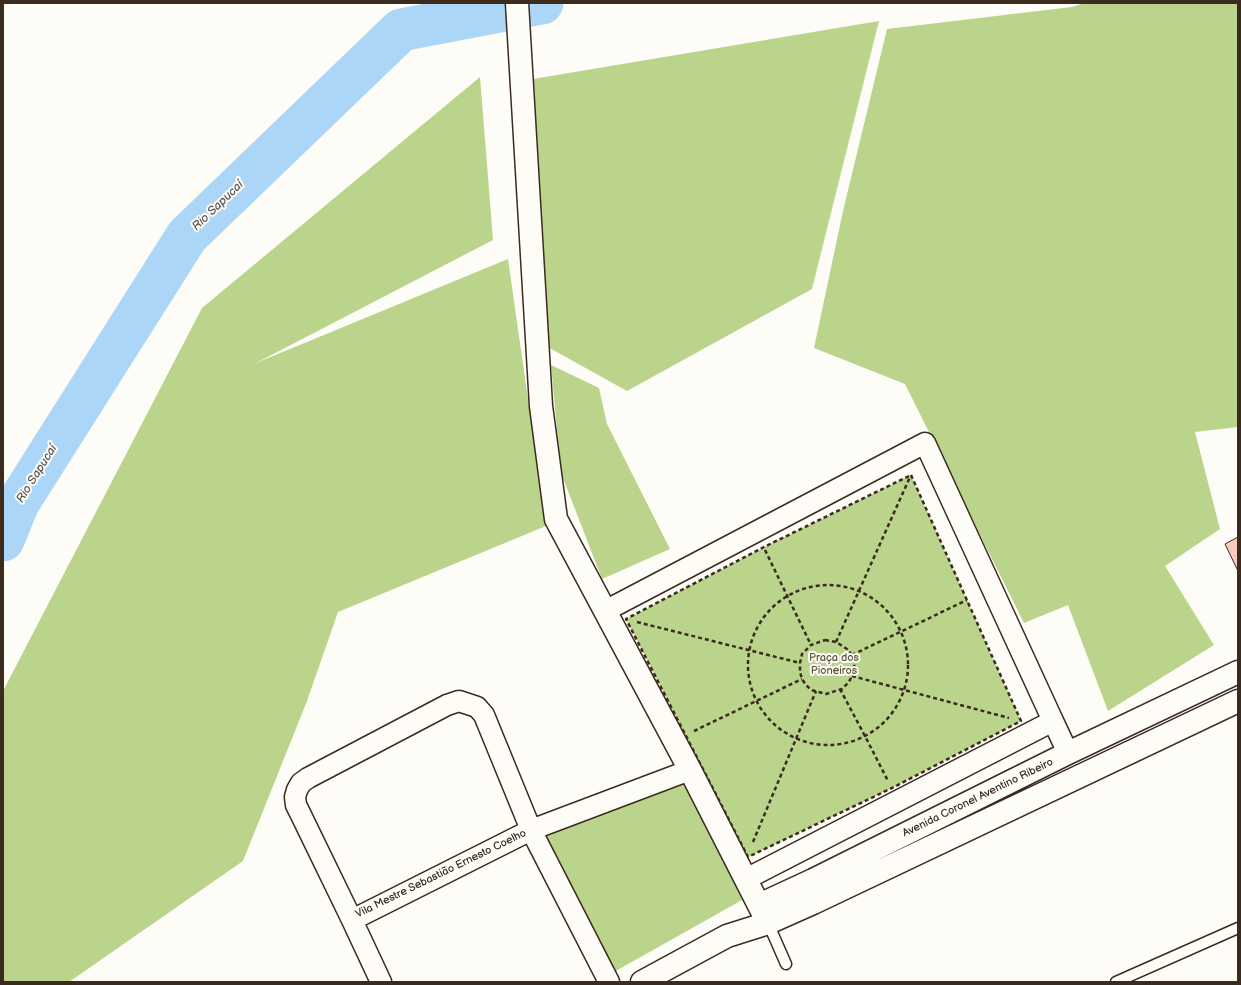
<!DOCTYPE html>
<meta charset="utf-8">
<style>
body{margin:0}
#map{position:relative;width:1241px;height:985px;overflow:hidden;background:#fdfcf7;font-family:"Balsamiq Sans",sans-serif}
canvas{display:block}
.frame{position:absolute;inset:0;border:4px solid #3b2a1e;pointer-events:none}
</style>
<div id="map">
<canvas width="1241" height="985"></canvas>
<div class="frame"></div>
</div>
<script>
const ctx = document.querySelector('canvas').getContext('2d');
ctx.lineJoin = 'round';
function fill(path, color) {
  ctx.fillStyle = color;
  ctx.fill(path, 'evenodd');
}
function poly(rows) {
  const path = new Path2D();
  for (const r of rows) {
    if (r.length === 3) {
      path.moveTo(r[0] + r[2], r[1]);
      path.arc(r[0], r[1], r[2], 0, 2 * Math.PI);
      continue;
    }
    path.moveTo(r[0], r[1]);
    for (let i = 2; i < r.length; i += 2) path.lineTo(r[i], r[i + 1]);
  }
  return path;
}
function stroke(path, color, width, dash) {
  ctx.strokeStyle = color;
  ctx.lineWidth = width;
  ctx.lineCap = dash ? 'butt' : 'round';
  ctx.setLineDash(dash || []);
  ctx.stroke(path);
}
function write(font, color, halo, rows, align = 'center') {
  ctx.font = font + ' "Balsamiq Sans",sans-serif';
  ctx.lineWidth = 4;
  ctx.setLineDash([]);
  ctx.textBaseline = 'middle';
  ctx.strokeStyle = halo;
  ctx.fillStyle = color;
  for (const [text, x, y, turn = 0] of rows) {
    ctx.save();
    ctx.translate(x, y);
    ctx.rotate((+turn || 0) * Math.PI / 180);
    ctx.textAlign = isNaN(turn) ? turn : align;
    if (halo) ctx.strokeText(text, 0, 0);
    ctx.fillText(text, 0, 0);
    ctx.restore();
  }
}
const green = poly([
 [1084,3,1238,3,1238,427,1195,432,1220,529,1165,566,1214,645,1108,711,1068,605,1024,623,905,384,814,348,843,211,887,29,1072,7],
 [879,21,812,289,627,391,546,346,533,79],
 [480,77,493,240,256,363,508,259,546,526,338,612,307,701,243,861,69,982,3,982,3,691,202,308],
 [551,365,599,388,607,424,670,549,602,579,561,473],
 [911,475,1021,721,892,788,748,857,626,619,764,547],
 [687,781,742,900,614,972,541,826]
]);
const river = poly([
 [3,540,18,503,187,236,401,30,542,3]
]);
const building = poly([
 [1238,537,1238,571,1225,544,1238,537]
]);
const path = poly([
 [911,475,1021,721,892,788,748,857,626,619,764,547,911,475],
 [765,550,811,645],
 [828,665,80],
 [637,622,800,663],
 [825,640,836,642,847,649,852,655,855,669,849,682,842,689,826,694,811,690,806,685,802,679,800,672,800,663,802,654,811,645,825,640],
 [836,642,910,477],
 [852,655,967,600],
 [852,676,1009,718],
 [840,689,866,738,888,781],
 [694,731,802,679],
 [753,842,816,691]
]);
const service = poly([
 [768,923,786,964],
 [1116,982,1238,928]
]);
const minor = poly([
 [605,611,925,443,1053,721,746,879],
 [1053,721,1068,753],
 [352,920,531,830,690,770],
 [381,982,352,920,301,815,296,805,295,797,297,790,301,783,308,778,447,705,459,701,477,707,484,715,531,830,609,982]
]);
const tertiary = poly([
 [642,982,727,936,768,923]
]);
const primary = poly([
 [517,3,541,406,556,519,690,770,768,923,813,903,1238,701],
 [759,905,813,880,1068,753,1238,672]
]);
const parkNames = [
 ["Praça dos",834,658],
 ["Pioneiros",834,671]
];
const streetNames = [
 ["Avenida Coronel Aventino Ribeiro",978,798,-26],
 ["Vila Mestre Sebastião Ernesto Coelho",441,874,-26]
];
const waterNames = [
 ["Rio Sapucaí",218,206,-44],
 ["Rio Sapucaí",37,474,-58]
];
fill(green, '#bad48b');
stroke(river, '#acd6f7', 43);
fill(building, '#facac1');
stroke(building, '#3b2a1e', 1);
stroke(service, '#3b2a1e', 13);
stroke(minor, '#3b2a1e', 23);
stroke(tertiary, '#3b2a1e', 25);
stroke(primary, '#3b2a1e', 25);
stroke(path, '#3b2a1e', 2.5, [4, 3]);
stroke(service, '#fdfcf7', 10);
stroke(minor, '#fdfcf7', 20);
stroke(tertiary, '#fdfcf7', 22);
stroke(primary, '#fdfcf7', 22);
write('11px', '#5b5439', '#fdfcf7', parkNames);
write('11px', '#3b2a1e', '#fdfcf7', streetNames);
write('italic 12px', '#575554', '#fdfcf7', waterNames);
</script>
